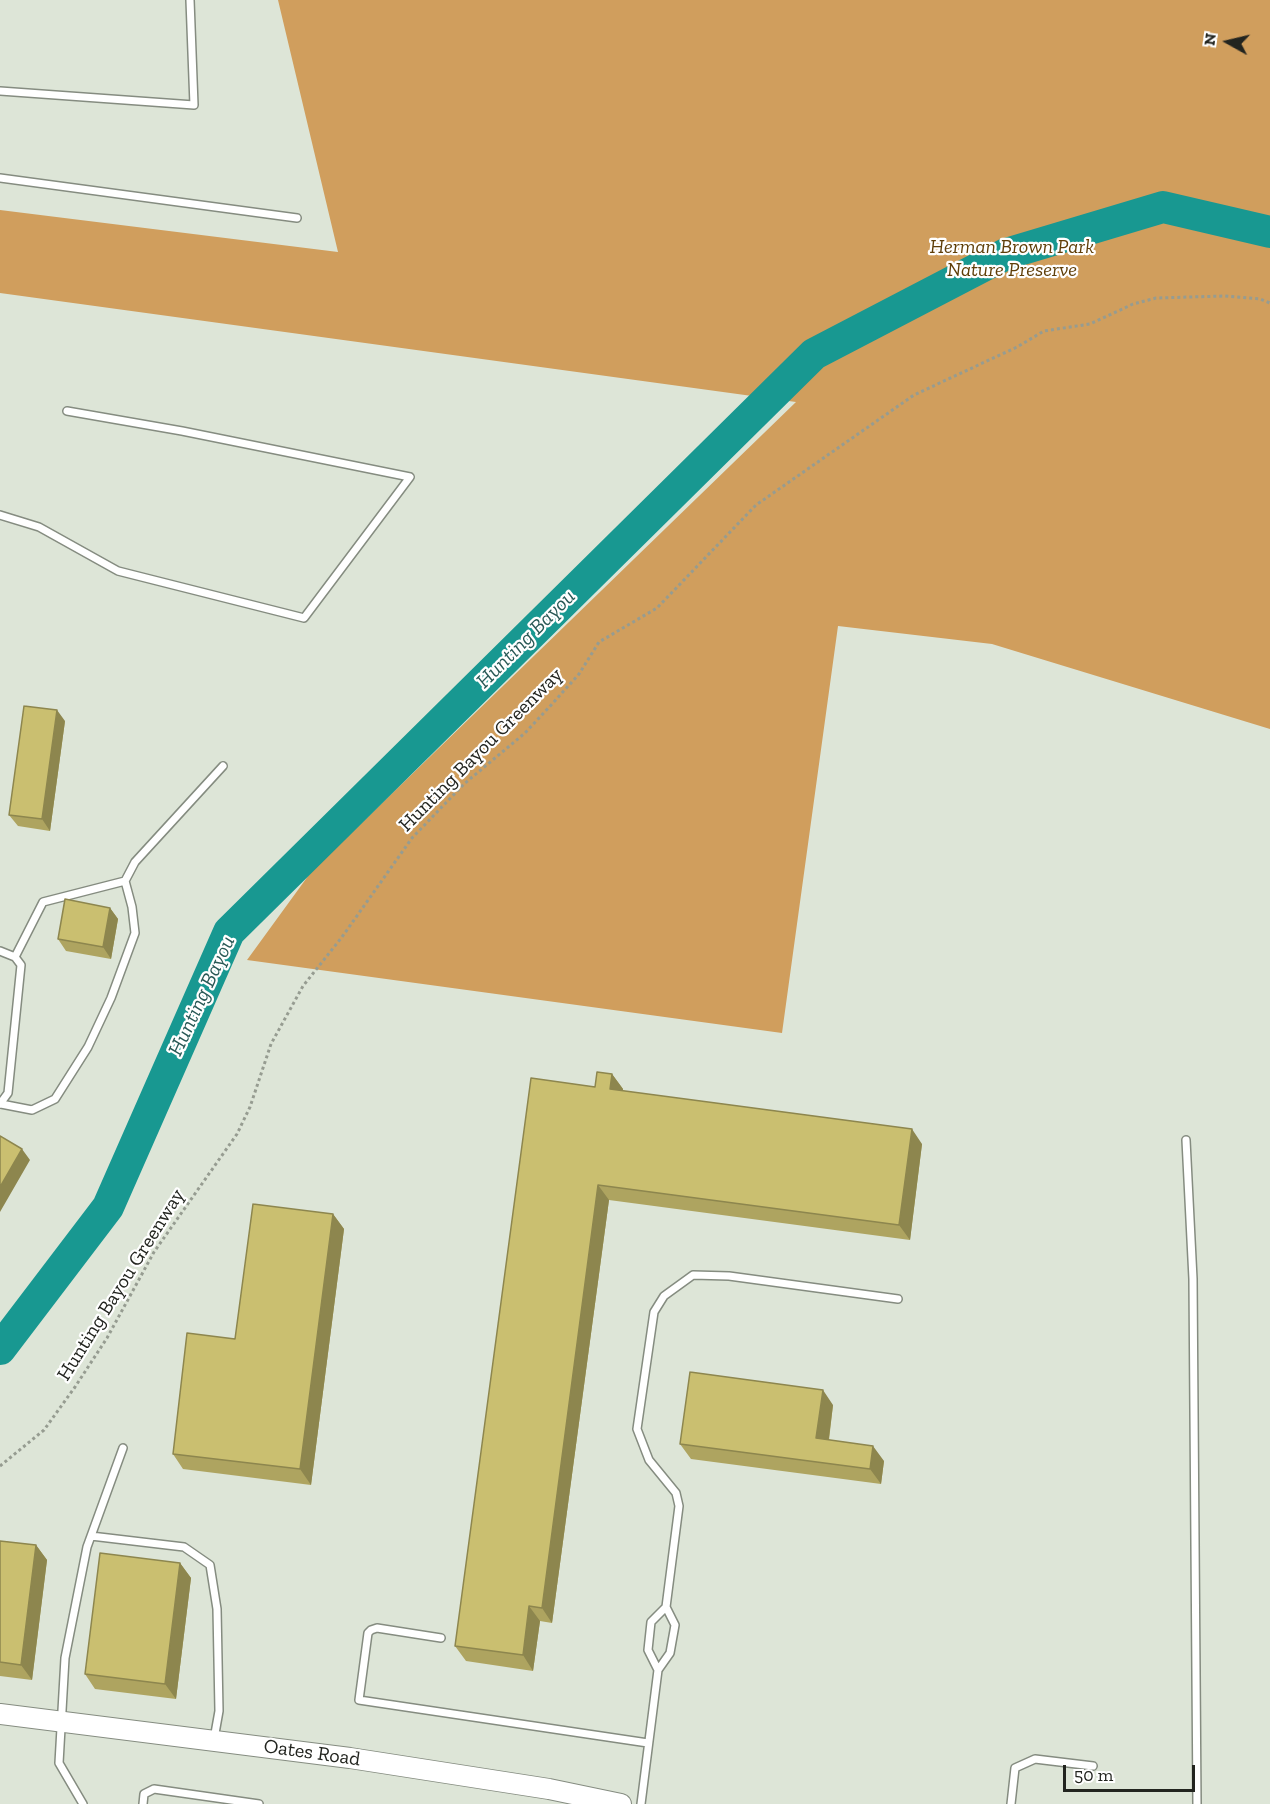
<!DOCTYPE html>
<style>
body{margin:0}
#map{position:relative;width:1270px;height:1804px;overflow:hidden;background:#dde5d7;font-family:"Zilla Slab",serif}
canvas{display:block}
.north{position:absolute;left:1198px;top:12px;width:60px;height:60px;-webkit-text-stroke:4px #fff;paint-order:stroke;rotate:278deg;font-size:16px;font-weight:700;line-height:24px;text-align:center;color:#22241f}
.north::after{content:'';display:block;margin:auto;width:21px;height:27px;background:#22241f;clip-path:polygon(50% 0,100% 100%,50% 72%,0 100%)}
.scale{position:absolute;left:1063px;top:1765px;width:132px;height:27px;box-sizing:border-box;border:3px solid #22241f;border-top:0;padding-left:8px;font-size:18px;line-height:21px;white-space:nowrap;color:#22241f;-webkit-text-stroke:4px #fff;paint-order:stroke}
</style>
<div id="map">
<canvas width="1270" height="1804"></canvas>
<div class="north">N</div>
<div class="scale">50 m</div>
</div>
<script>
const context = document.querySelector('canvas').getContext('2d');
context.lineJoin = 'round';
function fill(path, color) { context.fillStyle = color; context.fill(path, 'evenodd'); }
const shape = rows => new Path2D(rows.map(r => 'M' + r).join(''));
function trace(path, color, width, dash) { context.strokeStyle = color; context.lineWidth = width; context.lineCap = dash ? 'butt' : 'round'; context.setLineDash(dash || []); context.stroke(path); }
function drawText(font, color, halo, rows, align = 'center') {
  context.font = font + ' "Zilla Slab",serif'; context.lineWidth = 4.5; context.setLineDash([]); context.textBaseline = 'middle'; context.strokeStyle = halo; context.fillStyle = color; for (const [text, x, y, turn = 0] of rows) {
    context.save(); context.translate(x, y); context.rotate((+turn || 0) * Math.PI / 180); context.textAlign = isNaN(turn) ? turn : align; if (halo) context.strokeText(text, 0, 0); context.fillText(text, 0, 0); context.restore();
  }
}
fill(shape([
 [278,0,1270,0,1270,729,992,644,838,626,782,1033,247,960,311,872,796,402,0,293,0,210,338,252]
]), '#d09e5d');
trace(shape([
 [0,1349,108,1207,229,932,814,354,1006,254,1163,207,1270,232]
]), '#189891', 32);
const lane = shape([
 [0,91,194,105,190,0],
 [0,178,297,218],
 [0,515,39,527,118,571,304,618,410,477,182,431,67,411],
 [0,951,15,957,21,965,8,1093,0,1104],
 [15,957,43,902,125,881],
 [1,1104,32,1110,55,1099,88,1047,111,998,135,933,132,907,125,881,135,862,223,766],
 [1186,1140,1193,1279,1197,1804],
 [91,1536,184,1547,210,1565,217,1609,219,1711,214,1739],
 [666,1607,679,1506,676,1493,649,1460,637,1429,654,1312,664,1296,693,1275,729,1276,898,1299],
 [441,1638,377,1628,371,1630,368,1633,359,1700,648,1743],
 [83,1804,59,1763,65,1658,87,1547,123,1448],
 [143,1804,144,1794,154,1789,259,1804],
 [641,1804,658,1670,670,1653,675,1625,666,1607,651,1622,648,1650,658,1670],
 [1011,1804,1015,1768,1035,1759,1093,1766]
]);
const secondary = shape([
 [0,1714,350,1758,549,1789,621,1804]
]);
trace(lane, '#858c80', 10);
trace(secondary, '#858c80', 22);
trace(shape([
 [0,1466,44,1430,75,1387,107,1338,154,1252,237,1134,250,1107,271,1044,303,986,342,937,412,838,464,784,525,733,553,703,579,674,599,642,657,608,756,505,914,395,1017,347,1044,331,1090,324,1133,304,1156,298,1225,296,1260,299,1270,303]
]), '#969c91', 3, [3, 3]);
trace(lane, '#fff', 7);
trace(secondary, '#fff', 20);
fill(shape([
 [65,721,50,831,18,826,9,815],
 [110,908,118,919,111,959,66,951,58,939],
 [612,1074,623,1089,623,1091,922,1144,910,1240,609,1200,552,1623,540,1621,533,1671,466,1661,455,1646,595,1087],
 [333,1214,344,1229,311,1485,183,1469,173,1454,235,1339],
 [833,1405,829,1440,884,1461,881,1484,691,1459,680,1444],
 [0,1541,36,1545,47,1560,32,1680,0,1676],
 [180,1563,191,1578,176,1699,95,1689,85,1674]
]), '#aea460');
fill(shape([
 [57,710,65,721,50,831,42,819],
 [110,908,118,919,111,959,103,947],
 [612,1074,623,1089,621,1104,610,1089],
 [912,1129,922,1144,910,1240,899,1225],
 [22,1149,30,1160,0,1212,0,1187],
 [598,1185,609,1200,552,1623,542,1608],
 [333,1214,344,1229,311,1485,300,1469],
 [823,1390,833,1405,827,1453,816,1438],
 [873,1446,884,1461,881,1484,870,1469],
 [36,1545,47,1560,32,1680,21,1665],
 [180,1563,191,1578,176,1699,165,1684],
 [529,1606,540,1621,533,1671,523,1655]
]), '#8d864e');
const building = shape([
 [24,706,57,710,42,819,9,815,24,706],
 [65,899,110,908,103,947,58,939,65,899],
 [597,1072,612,1074,610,1089,912,1129,899,1225,598,1185,542,1608,529,1606,523,1655,455,1646,531,1078,595,1087,597,1072],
 [0,1136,22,1149,0,1187,0,1136],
 [253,1204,333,1214,300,1469,173,1454,187,1333,235,1339,253,1204],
 [690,1372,823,1390,816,1438,873,1446,870,1469,680,1444,690,1372],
 [0,1541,36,1545,21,1665,0,1662,0,1541],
 [100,1553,180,1563,165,1684,85,1674,100,1553]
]);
fill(building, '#cabf70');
trace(building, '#8d864e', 1.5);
drawText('italic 20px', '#5f3e08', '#fff', [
 ["Herman Brown Park",1012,247],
 ["Nature Preserve",1012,270]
]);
drawText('20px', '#22241f', '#fff', [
 ["Hunting Bayou Greenway",481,750,-45],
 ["Hunting Bayou Greenway",121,1285,-58],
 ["Oates Road",312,1753,8]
]);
drawText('italic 21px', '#295956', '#fff', [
 ["Hunting Bayou",526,639,-45],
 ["Hunting Bayou",202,996,-65]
]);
</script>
